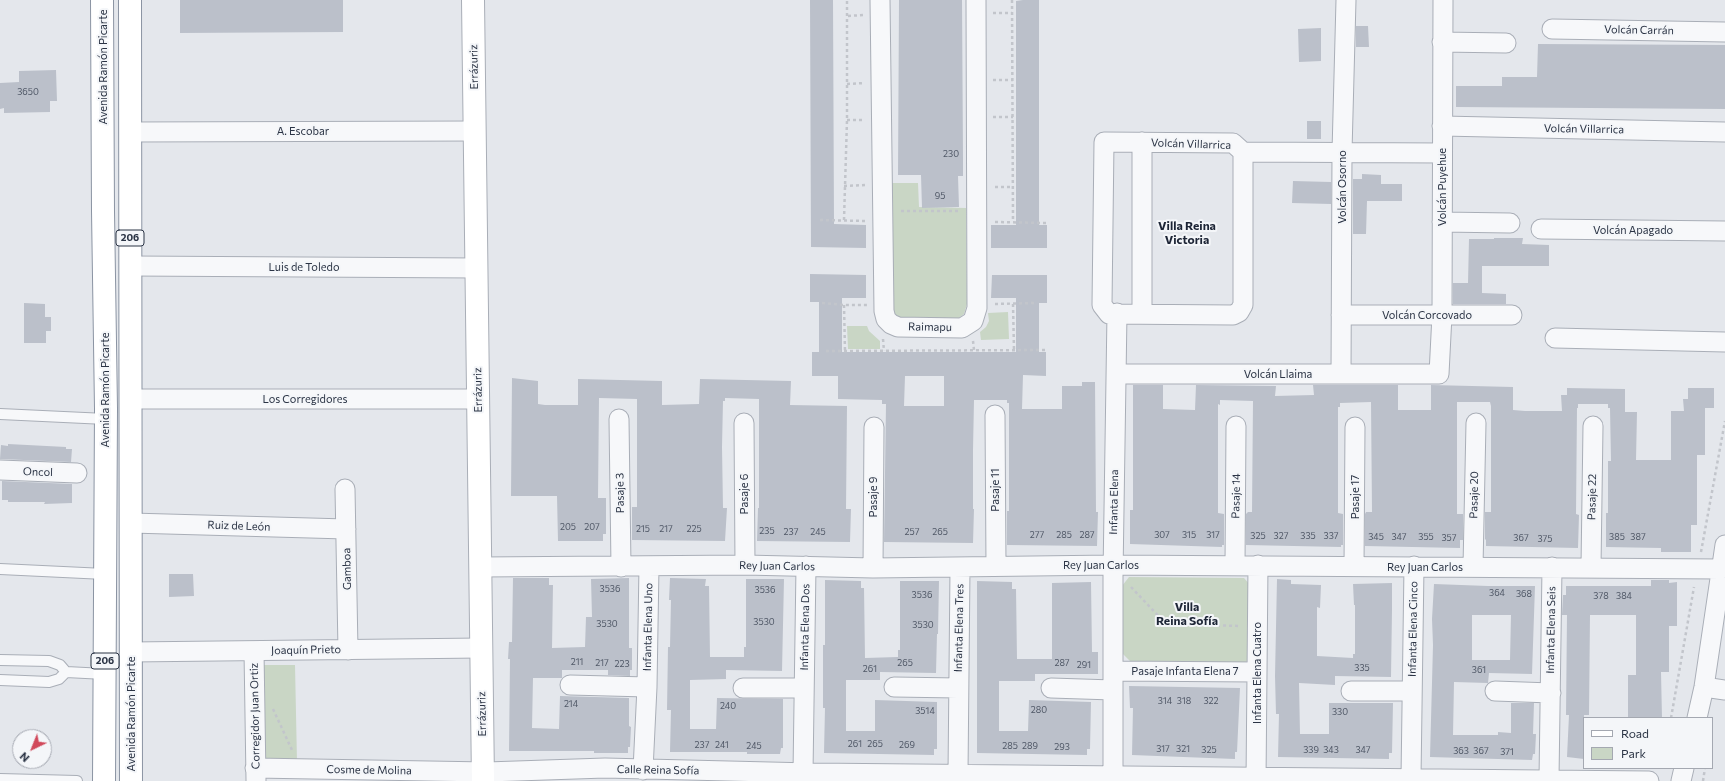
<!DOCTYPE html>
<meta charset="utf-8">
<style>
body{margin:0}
#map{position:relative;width:1725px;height:781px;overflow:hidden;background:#e4e7ec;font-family:Commissioner,sans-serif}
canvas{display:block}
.legend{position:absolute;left:1583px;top:717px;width:130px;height:52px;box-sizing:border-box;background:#f4f6f9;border:1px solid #a4a8b1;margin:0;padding:5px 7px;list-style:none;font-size:12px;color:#2b3445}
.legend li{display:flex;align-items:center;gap:8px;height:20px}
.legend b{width:20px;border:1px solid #a4a8b1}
.north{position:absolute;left:12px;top:729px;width:40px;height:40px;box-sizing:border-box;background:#f4f6f9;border:1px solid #a4a8b1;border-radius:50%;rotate:223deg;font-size:11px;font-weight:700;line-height:16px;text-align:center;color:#2b3445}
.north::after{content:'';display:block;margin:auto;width:14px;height:18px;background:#d1495b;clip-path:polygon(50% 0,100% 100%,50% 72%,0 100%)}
</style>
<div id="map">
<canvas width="1725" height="781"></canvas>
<ul class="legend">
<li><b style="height:5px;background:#fff"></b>Road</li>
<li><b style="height:11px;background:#c9d6c5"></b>Park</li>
</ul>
<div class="north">N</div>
</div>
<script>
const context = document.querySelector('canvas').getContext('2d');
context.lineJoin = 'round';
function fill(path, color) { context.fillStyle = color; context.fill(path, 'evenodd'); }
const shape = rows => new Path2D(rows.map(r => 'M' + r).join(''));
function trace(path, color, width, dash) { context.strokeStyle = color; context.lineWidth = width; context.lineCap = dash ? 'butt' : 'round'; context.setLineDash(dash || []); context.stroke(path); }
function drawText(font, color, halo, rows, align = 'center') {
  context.font = font + ' Commissioner,sans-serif'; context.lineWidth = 4; context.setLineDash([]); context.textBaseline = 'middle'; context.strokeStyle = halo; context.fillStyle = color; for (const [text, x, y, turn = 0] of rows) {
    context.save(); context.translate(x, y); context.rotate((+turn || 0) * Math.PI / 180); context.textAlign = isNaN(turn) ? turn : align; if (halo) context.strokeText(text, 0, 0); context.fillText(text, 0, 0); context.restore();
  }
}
fill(shape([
 [888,183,918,183,919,207,966,208,967,304,964,314,956,320,897,319,888,310],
 [1008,312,1009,339,981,340,980,332,986,327,989,321,988,313],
 [847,326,867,326,869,331,880,341,880,349,848,349],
 [1129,577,1244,578,1251,586,1251,655,1244,665,1132,663,1123,654,1122,586],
 [260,665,295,665,297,762,259,762]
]), '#c9d6c5');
fill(shape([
 [180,0,343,0,343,32,180,33],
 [810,0,833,0,834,224,866,225,866,248,811,247],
 [899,0,962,0,963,159,963,176,958,176,959,207,922,208,921,175,898,175],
 [1023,0,1039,0,1039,225,1047,225,1047,248,991,248,991,225,1016,225,1016,1],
 [1356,26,1368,26,1369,47,1356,47],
 [1321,28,1321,61,1299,62,1298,29],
 [1538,44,1725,45,1725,109,1456,107,1456,86,1502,86,1502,77,1537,77],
 [56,70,57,101,50,101,50,112,4,113,4,108,0,109,0,83,19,82,19,71],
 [1307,121,1321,121,1321,139,1307,139],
 [1362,174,1381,175,1381,184,1402,184,1402,201,1367,201,1366,234,1353,234,1353,179,1362,179],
 [1293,181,1331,182,1331,204,1292,203],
 [1494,238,1523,238,1522,244,1549,245,1549,266,1482,266,1482,293,1506,294,1506,304,1453,304,1453,283,1468,283,1469,239,1494,239],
 [810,274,866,275,866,298,842,298,842,352,1016,352,1016,298,991,298,992,275,1047,275,1047,303,1039,303,1039,352,1046,352,1046,376,1023,375,1022,409,1062,409,1062,386,1082,386,1082,382,1095,382,1096,512,1098,512,1097,546,1007,545,1007,511,1009,511,1009,403,1007,403,1007,400,974,400,973,450,973,509,974,509,973,543,884,542,886,404,882,404,882,400,838,399,838,376,812,376,812,352,819,352,819,302,810,302],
 [905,376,944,376,944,406,904,406],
 [24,303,45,304,45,317,51,317,51,331,46,331,46,343,24,343],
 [512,378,538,381,538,404,545,405,578,405,578,379,662,381,662,405,699,404,700,379,791,381,790,405,847,406,846,509,851,509,850,542,757,541,758,508,759,508,759,399,725,398,725,401,723,401,722,447,723,508,727,508,725,541,632,540,632,507,637,507,637,399,599,398,598,498,606,498,606,534,603,534,603,541,558,541,557,496,511,496],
 [1133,385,1163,385,1163,409,1195,410,1196,385,1276,386,1275,396,1314,395,1313,385,1398,385,1398,410,1431,410,1431,385,1513,387,1513,410,1525,411,1562,411,1561,395,1567,395,1567,388,1625,389,1625,412,1637,412,1636,460,1671,460,1671,411,1684,411,1683,399,1688,399,1688,388,1714,388,1714,408,1705,408,1705,455,1697,455,1697,525,1691,525,1691,552,1661,552,1661,548,1606,547,1606,513,1608,513,1608,461,1611,461,1610,408,1608,408,1608,404,1578,404,1578,408,1577,408,1576,514,1579,515,1578,548,1486,546,1486,539,1485,540,1485,512,1491,512,1491,406,1490,402,1457,402,1457,514,1463,514,1463,540,1460,540,1460,548,1365,546,1365,514,1366,512,1372,512,1371,402,1340,403,1340,407,1338,407,1338,513,1343,514,1343,545,1341,545,1341,547,1246,545,1246,514,1248,512,1252,512,1253,401,1220,400,1220,405,1218,404,1218,513,1224,514,1224,545,1222,545,1222,547,1130,544,1130,510,1133,510],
 [8,444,66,447,66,449,72,449,71,462,0,459,1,445,8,446],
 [2,481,72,484,72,503,44,504,45,502,8,502,8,500,2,500],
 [169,574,193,574,194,596,169,597],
 [513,578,549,578,549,585,553,585,552,648,585,647,586,617,592,617,591,579,629,578,629,648,632,648,632,670,630,670,630,676,608,675,608,670,562,670,562,678,533,678,532,728,559,729,560,696,629,698,629,726,631,727,630,747,628,747,628,753,594,753,594,751,509,751,510,659,508,659,509,642,512,642],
 [670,578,706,579,705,586,709,586,710,657,744,657,744,647,746,647,746,579,784,579,782,671,726,670,726,679,690,680,690,729,716,729,717,698,783,699,783,748,781,748,780,754,747,754,747,752,670,752,671,710,667,710,668,647,670,647,671,600,669,600],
 [1277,579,1291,580,1291,584,1321,585,1320,608,1317,607,1317,656,1353,658,1353,654,1355,654,1355,605,1354,605,1353,584,1392,583,1392,610,1391,677,1335,676,1335,685,1299,683,1300,734,1329,734,1329,703,1393,703,1392,753,1389,753,1389,759,1278,757,1279,714,1276,714,1275,676],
 [825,580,861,581,861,588,864,588,865,658,898,657,898,650,900,650,900,581,939,581,938,634,937,634,936,673,880,672,880,680,846,680,846,731,875,731,875,700,937,702,937,749,934,749,934,755,824,753,825,708,823,708,823,645,825,645],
 [1651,580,1669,580,1669,583,1677,582,1677,626,1669,626,1669,672,1661,672,1662,718,1628,718,1628,675,1636,675,1636,615,1590,615,1589,715,1584,715,1584,759,1567,757,1569,715,1566,715,1567,615,1562,615,1563,595,1566,595,1566,586,1651,586],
 [977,581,1012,582,1012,589,1016,589,1017,659,1052,659,1052,583,1091,582,1092,652,1098,652,1098,674,1035,674,1035,681,999,681,999,731,1028,731,1029,700,1091,702,1090,749,1087,749,1087,755,977,753],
 [1434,584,1488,586,1535,586,1532,674,1489,673,1488,683,1454,682,1453,735,1498,735,1498,732,1511,733,1511,703,1534,703,1533,734,1536,734,1535,754,1533,754,1532,760,1430,757,1433,645,1432,619],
 [1472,615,1511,615,1510,660,1472,660],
 [1129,686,1240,688,1237,752,1235,752,1235,759,1132,755,1133,708,1130,708]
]), '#bbc0ca');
const lane = shape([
 [0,414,106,419],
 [0,569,105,574],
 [0,660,49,661,60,665,66,672,105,674],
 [0,680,49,682,59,679,66,672],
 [0,779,77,781]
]);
const street = shape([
 [880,0,884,311,886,319,891,324,898,327,962,328,973,321,977,308,976,0],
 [1552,29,1725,32],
 [1442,42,1506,43],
 [1442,126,1725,132],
 [130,132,475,131],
 [1243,152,1243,305,1239,312,1233,315,1109,314,1102,305,1104,142,1233,143,1243,152,1442,153],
 [1442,222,1510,223],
 [1541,229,1725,231],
 [131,266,477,268],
 [1142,314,1142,142],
 [1341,315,1512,315],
 [1555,338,1725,342],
 [1117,374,1439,374,1442,315,1443,0],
 [1341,374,1342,152,1346,0],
 [131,399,478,399],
 [995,415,996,566],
 [619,419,621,567],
 [744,423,745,565],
 [0,470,77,473],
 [345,489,348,650],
 [131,523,346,529],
 [1235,565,1236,426],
 [1354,566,1355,427],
 [481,567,745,565,873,568,1113,565,1721,569],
 [1473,567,1476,423],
 [1591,567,1593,426],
 [873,568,874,427],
 [254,651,256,780],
 [131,652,481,648],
 [1113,671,1257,672],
 [570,685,647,687],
 [894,687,958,688],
 [1704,687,1725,690],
 [743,688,804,688],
 [1051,688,1113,690],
 [1351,691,1412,691],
 [1495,691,1551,693],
 [1697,718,1704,687,1725,545],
 [255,768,487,772,605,768,811,773,1649,781],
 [643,770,647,687,649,566],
 [803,773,806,566],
 [958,774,960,568],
 [1113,776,1113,575,1117,313],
 [1411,778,1414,566],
 [1549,779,1552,567],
 [1256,781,1258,565],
 [1681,781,1684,768]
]);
const secondary = shape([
 [473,0,483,781]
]);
const highway = shape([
 [102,0,103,211,106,409,104,781],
 [130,0,131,781]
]);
trace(lane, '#a9aeb7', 12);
trace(street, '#a9aeb7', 21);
trace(secondary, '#a9aeb7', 24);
trace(highway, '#8b94a3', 24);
trace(shape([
 [1012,0,1013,222],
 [993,13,1012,13],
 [848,16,863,15],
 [993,80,1013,80],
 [847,84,865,83],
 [993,117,1013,117],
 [847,120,865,120],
 [844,186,866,185],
 [995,187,1012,187],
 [901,211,960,211],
 [820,220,865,221],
 [844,220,847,120,847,0],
 [995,222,1046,223],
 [822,303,844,305,867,305],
 [995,304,1035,303],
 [1013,304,1014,350],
 [844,305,845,351],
 [883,339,884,351],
 [973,341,974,350],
 [826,351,1047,350],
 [1701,552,1725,421],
 [1131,587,1166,624,1240,626],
 [273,709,292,750],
 [1671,718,1694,587],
 [1703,781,1705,768]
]), '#c2c5cb', 2.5, [3, 3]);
trace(lane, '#f7f8fa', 10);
trace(street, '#f7f8fa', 19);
trace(secondary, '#fff', 22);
trace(highway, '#fff', 22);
drawText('9px', '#4f5766', null, [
 ["3650",28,92],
 ["230",951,154],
 ["95",940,196],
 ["205",568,527],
 ["207",592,527],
 ["215",643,529],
 ["217",666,529],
 ["225",694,529],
 ["235",767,531],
 ["237",791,532],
 ["245",818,532],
 ["257",912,532],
 ["265",940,532],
 ["277",1037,535],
 ["285",1064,535],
 ["287",1087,535],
 ["307",1162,535],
 ["315",1189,535],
 ["317",1213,535],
 ["325",1258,536],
 ["327",1281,536],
 ["335",1308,536],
 ["337",1331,536],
 ["345",1376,537],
 ["347",1399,537],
 ["355",1426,537],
 ["385",1617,537],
 ["387",1638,537],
 ["357",1449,538],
 ["367",1521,538],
 ["375",1545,539],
 ["3536",610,589],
 ["3536",765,590],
 ["364",1497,593],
 ["368",1524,594],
 ["3536",922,595],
 ["378",1601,596],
 ["384",1624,596],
 ["3530",764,622],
 ["3530",607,624],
 ["3530",923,625],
 ["211",577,662],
 ["217",602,663],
 ["265",905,663],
 ["287",1062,663],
 ["223",622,664],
 ["291",1084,665],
 ["335",1362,668],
 ["261",870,669],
 ["361",1479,670],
 ["314",1165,701],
 ["318",1184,701],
 ["322",1211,701],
 ["214",571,704],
 ["240",728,706],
 ["280",1039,710],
 ["3514",925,711],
 ["330",1340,712],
 ["261",855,744],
 ["265",875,744],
 ["237",702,745],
 ["241",722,745],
 ["269",907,745],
 ["245",754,746],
 ["285",1010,746],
 ["289",1030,746],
 ["293",1062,747],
 ["317",1163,749],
 ["321",1183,749],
 ["325",1209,750],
 ["339",1311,750],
 ["343",1331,750],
 ["347",1363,750],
 ["363",1461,751],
 ["367",1481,751],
 ["371",1507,752]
]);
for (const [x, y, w] of [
 [130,238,28],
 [105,661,28]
]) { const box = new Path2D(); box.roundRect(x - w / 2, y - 8, w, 16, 3); context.fillStyle = '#f4f6f9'; context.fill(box); trace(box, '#2b3445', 1); }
drawText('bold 10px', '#2b3445', null, [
 ["206",130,238],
 ["206",105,661]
]);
drawText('11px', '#2b3445', '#f4f6f9', [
 ["Volcán Carrán",1639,30,1],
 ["Avenida Ramón Picarte",103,67,-90],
 ["Errázuriz",474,67,-91],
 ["Volcán Villarrica",1584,129,1],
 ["A. Escobar",303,131],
 ["Volcán Villarrica",1191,144,2],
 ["Volcán Osorno",1342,187,-90],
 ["Volcán Puyehue",1442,187,-90],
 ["Volcán Apagado",1633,230],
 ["Luis de Toledo",304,267],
 ["Volcán Corcovado",1427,315],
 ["Raimapu",930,327,1],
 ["Volcán Llaima",1278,374],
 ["Avenida Ramón Picarte",105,390,-90],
 ["Errázuriz",478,390,-91],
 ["Los Corregidores",305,399],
 ["Oncol",38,472,2],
 ["Pasaje 11",995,490,-90],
 ["Pasaje 3",620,493,-91],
 ["Pasaje 6",744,494,-90],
 ["Pasaje 20",1474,495,-89],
 ["Pasaje 14",1236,496,-89],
 ["Pasaje 9",873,497,-90],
 ["Pasaje 17",1355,497,-90],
 ["Pasaje 22",1592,497,-89],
 ["Infanta Elena",1114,502,-89],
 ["Ruiz de León",239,526,2],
 ["Rey Juan Carlos",1101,565],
 ["Rey Juan Carlos",777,566,1],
 ["Rey Juan Carlos",1425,567],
 ["Gamboa",347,569,-91],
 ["Infanta Elena Uno",648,627,-89],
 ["Infanta Elena Dos",805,627,-89],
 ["Infanta Elena Tres",959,628,-89],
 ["Infanta Elena Cinco",1413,629,-89],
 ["Infanta Elena Seis",1551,630,-89],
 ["Joaquín Prieto",306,650,-1],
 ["Pasaje Infanta Elena 7",1185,671],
 ["Infanta Elena Cuatro",1257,673,-90],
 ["Avenida Ramón Picarte",131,714,-90],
 ["Errázuriz",482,714,-91],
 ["Corregidor Juan Ortiz",255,716,-91],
 ["Cosme de Molina",369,770,1],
 ["Calle Reina Sofía",658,770,1]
]);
drawText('bold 12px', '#1d2536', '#f4f6f9', [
 ["Villa Reina",1187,226],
 ["Victoria",1187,240],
 ["Villa",1187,607],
 ["Reina Sofía",1187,621]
]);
</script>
